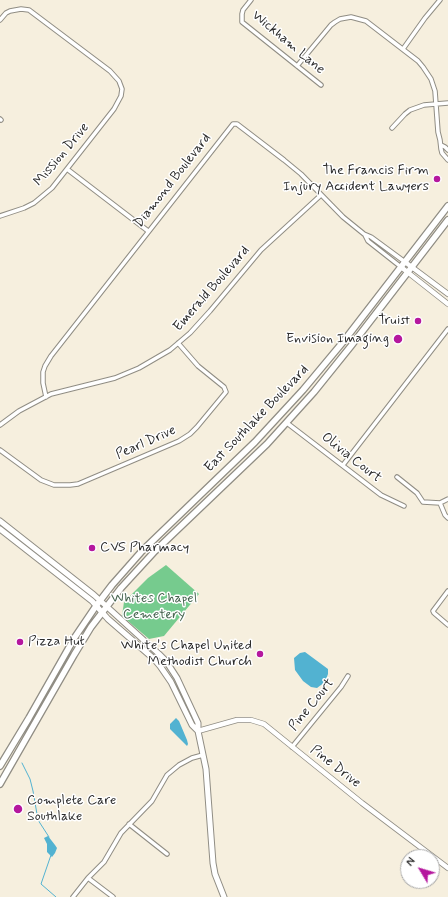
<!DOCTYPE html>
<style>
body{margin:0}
#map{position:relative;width:448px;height:897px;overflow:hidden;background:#f6efde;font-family:Mynerve,sans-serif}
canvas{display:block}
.north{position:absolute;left:400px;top:849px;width:40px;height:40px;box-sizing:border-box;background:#fff;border:1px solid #aaa;border-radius:50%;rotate:308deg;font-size:11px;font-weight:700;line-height:16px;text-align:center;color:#2b2b2b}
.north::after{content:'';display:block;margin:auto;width:14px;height:18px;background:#b5179e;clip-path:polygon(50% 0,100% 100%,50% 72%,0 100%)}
</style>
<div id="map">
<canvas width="448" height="897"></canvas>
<div class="north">N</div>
</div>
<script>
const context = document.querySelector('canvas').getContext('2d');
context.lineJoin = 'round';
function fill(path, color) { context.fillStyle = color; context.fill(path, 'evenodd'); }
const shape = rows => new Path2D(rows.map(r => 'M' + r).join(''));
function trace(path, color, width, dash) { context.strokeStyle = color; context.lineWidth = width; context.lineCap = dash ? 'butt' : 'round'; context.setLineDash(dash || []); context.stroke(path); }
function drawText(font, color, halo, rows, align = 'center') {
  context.font = font + ' Mynerve,sans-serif'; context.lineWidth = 3; context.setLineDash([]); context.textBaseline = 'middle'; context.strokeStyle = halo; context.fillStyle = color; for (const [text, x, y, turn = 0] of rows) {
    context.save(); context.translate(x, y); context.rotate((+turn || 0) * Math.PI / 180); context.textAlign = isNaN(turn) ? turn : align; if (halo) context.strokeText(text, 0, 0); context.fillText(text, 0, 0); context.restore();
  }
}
fill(shape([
 [166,565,199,594,164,636,149,639,122,616,124,602,148,578]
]), '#76cb8e');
fill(shape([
 [305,652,328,669,328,674,325,682,317,688,311,687,303,681,295,670,294,658,300,653],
 [176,718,179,721,187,740,188,744,187,746,170,729,170,724],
 [48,836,55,845,57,848,55,853,52,857,47,852,47,844,44,838]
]), '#52b2d1');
trace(shape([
 [22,763,30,779,33,791,38,820,49,837],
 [51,855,41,884,56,897]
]), '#52b2d1', 1);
const minor = shape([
 [251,0,243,10,242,14,242,22,321,85],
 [0,20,6,13,10,11,21,9,29,10,110,71,119,81,122,89,121,96,114,109,52,188,34,203,24,208,0,216],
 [403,49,425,18,440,0],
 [297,66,331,25,335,22,340,19,351,17,366,21,418,61,423,67,431,79,435,91,438,132,440,140,441,149,442,153,448,160],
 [0,119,1,120],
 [392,128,405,114,410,110,424,105,448,103],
 [441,145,445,147,448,150],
 [67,169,148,231],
 [365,235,368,241,401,267],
 [46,397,43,383,43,372,45,366,51,356,233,124,237,124,284,160,301,174,343,217,364,234,371,237,405,262],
 [287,423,381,495,404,506],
 [0,425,19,411,51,394,115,378,139,368,170,350,190,333,210,311,261,250,321,195],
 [0,450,41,480,54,485,70,485,78,484,179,441,190,434,197,427,226,392,224,387,198,366,178,343],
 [343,465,448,329],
 [397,477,417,493,423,502,440,503,448,499],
 [440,503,445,515,448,518],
 [448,591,433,611,434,613,448,625],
 [292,747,341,687,348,676],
 [129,824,167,854],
 [88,878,113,897],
 [73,897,88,878,104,862,121,833,152,801,167,775,179,765,192,758,203,755]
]);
const tertiary = shape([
 [405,262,448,294],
 [401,267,448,304],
 [198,731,237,720,251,720,264,724,362,803,448,868]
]);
const secondary = shape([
 [0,521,94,595,159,654,166,661,177,678,198,723,198,731,206,769,213,863,215,874,224,897],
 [0,529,92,601,108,619,154,659,160,666,171,682,192,725,198,731]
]);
const primary = shape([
 [0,766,29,718,75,637,96,606,112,585,142,551,255,442,303,390,343,342,448,206],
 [0,784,74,655,91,627,121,588,155,551,267,444,314,392,351,346,448,220]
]);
trace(minor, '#908d84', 5.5);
trace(tertiary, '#908d84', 6);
trace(secondary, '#908d84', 7);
trace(primary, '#908d84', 8);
trace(minor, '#fff', 3.5);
trace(tertiary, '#fff', 4.5);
trace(secondary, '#fff', 5);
trace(primary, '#fff', 5.5);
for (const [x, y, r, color] of [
 [437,179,4,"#b5179e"],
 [418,321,4,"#b5179e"],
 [398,339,5,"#b5179e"],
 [92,548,4,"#b5179e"],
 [20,642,4,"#b5179e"],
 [260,654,4,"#b5179e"],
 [18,809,5,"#b5179e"]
]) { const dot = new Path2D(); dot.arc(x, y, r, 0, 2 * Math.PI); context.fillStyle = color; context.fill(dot); trace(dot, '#fff', 1.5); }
drawText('14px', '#2b2b2b', '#fff', [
 ["Wickham Lane",288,43,40],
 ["Mission Drive",62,155,-50],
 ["Diamond Boulevard",173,181,-52],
 ["Emerald Boulevard",212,289,-49],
 ["East Southlake Boulevard",257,419,-46],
 ["Pearl Drive",146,443,-24],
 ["Olivia Court",351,458,38],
 ["Pine Court",312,705,-51],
 ["Pine Drive",335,767,38]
]);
drawText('14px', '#2b2b2b', '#fff', [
 ["The Francis Firm",429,171],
 ["Injury Accident Lawyers",429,187],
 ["Truist",410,321],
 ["Envision Imaging",389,339],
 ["CVS Pharmacy",100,548,"left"],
 ["Pizza Hut",28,642,"left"],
 ["White's Chapel United",252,646],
 ["Methodist Church",252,662],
 ["Complete Care",27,801,"left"],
 ["Southlake",27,817,"left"]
], 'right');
drawText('14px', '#45634e', '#fff', [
 ["Whites Chapel",154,599],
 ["Cemetery",154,615]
]);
</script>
